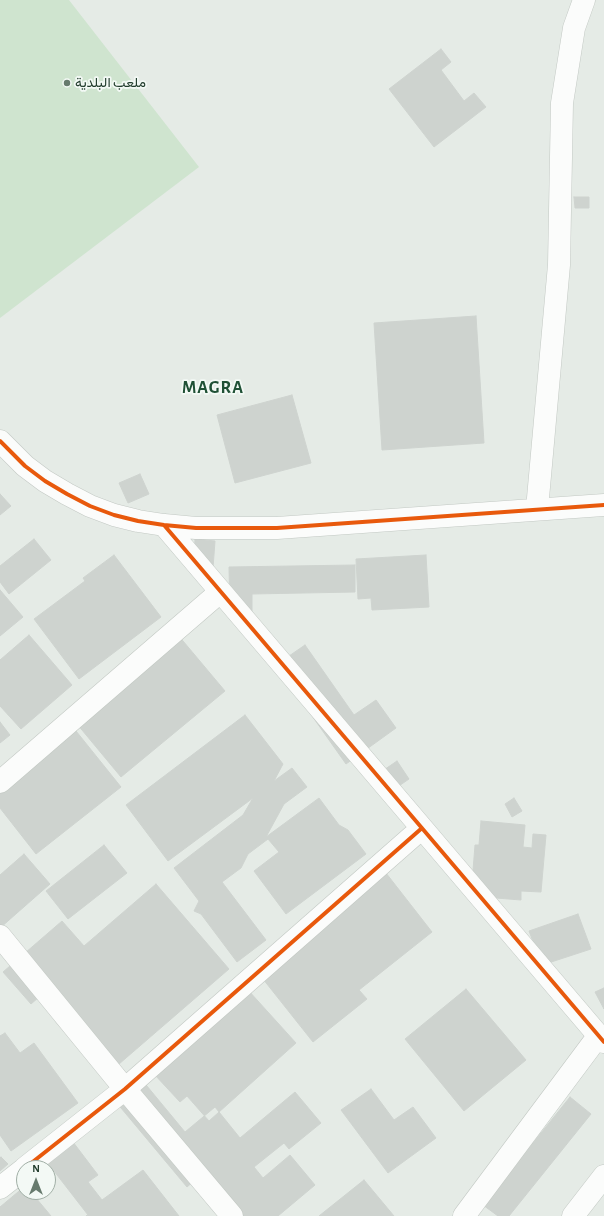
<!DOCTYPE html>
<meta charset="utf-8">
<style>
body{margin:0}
#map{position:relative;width:604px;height:1216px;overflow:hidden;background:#e5ebe6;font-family:"Alegreya Sans",sans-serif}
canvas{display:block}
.north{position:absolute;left:16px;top:1160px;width:40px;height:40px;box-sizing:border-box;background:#f3f9f5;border:1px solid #a0aea5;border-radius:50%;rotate:0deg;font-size:11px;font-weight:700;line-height:16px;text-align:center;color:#233e2e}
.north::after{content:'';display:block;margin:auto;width:14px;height:18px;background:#677b6e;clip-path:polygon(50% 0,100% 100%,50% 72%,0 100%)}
</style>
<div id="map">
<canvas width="604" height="1216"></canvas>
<div class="north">N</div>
</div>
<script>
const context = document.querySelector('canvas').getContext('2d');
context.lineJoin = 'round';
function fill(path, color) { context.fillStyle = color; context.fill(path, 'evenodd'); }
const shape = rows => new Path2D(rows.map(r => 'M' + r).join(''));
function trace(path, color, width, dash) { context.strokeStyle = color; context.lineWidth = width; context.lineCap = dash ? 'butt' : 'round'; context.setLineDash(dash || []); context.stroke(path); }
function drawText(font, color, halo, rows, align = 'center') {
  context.font = font + ' "Alegreya Sans",Vazirmatn,sans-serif'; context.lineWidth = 3.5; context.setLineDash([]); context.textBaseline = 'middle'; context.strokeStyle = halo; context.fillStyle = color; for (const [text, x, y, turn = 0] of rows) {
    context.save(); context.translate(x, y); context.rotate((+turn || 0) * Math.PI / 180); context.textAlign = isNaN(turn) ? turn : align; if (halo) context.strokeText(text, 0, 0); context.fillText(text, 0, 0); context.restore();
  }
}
fill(shape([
 [0,0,69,0,199,167,0,318]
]), '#cfe4cf');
const building = shape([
 [441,49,451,62,441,70,464,101,474,93,486,107,434,147,389,89,441,49],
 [574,197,589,197,589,208,575,208,574,197],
 [476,316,484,443,382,450,374,323,476,316],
 [292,395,311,463,235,483,217,415,292,395],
 [140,474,149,494,128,503,119,483,140,474],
 [0,494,11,506,0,515,0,494],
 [34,539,51,560,9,594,0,582,0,566,34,539],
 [195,539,215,541,213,568,194,567,195,539],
 [114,555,161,617,79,679,34,619,85,581,83,578,114,555],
 [426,555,429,607,372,610,371,598,358,599,356,559,426,555],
 [355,565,355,592,252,594,252,614,230,614,229,567,355,565],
 [0,590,23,617,0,636,0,590],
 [29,635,72,685,21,729,0,706,0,660,29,635],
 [178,635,225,691,121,777,77,724,178,635],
 [305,645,354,715,376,700,396,728,346,764,276,665,305,645],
 [245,715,283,764,274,781,292,768,307,787,284,804,266,837,319,798,339,825,348,830,366,854,286,914,254,871,279,852,268,839,248,854,241,868,222,882,266,940,237,962,201,914,194,911,199,901,174,868,243,815,253,798,168,861,126,805,245,715],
 [0,722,10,735,0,743,0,722],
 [72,726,121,787,36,854,0,808,0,786,72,726],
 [397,761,409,779,390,792,378,774,397,761],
 [514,798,522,811,512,817,505,804,514,798],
 [481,821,525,825,523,847,532,848,533,834,546,835,541,892,521,891,521,900,471,896,475,845,479,845,481,821],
 [104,845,127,873,68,919,46,891,104,845],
 [24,854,50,884,0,928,0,875,24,854],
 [386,873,432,932,359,990,367,999,313,1042,263,979,386,873],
 [156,884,229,969,104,1077,55,1021,66,1012,47,990,31,1004,3,972,62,921,84,946,156,884],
 [578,914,591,949,542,965,529,931,578,914],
 [604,988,604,1009,595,992,604,988],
 [466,989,526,1060,464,1111,405,1039,466,989],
 [248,990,296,1043,209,1121,187,1096,180,1102,154,1074,248,990],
 [5,1033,20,1053,34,1043,78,1103,11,1151,0,1135,0,1036,5,1033],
 [142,1080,185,1132,215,1107,240,1138,295,1092,321,1123,289,1149,284,1143,254,1167,263,1178,290,1155,315,1185,278,1216,225,1216,195,1180,187,1187,116,1102,142,1080],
 [371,1089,394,1120,413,1107,436,1138,388,1173,341,1110,371,1089],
 [570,1097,591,1114,509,1216,498,1216,483,1205,570,1097],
 [73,1142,98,1175,88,1182,102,1200,143,1170,179,1216,86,1216,88,1215,47,1162,73,1142],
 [1,1157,8,1164,0,1171,0,1158,1,1157],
 [364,1180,394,1216,319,1216,364,1180],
 [24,1187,24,1192,31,1192,51,1216,0,1216,0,1207,24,1187]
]);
fill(building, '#ced3cf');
trace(building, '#ced3cf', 1);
const minor = shape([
 [0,441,25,466,45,481,67,494,90,506,114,515,138,521,164,525,196,528,277,528,604,505],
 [537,509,559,265,562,103,574,28,584,0],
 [164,525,604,1042],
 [0,782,220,592],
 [0,936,125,1089,232,1216],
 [25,1168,125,1089,422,828],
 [0,1188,24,1169],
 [464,1216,599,1035],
 [573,1216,604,1176]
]);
trace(minor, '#c2c8c3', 23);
trace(minor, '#fbfcfb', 22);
trace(shape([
 [0,441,25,466,45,481,67,494,90,506,114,515,138,521,164,525,196,528,277,528,604,505],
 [164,525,604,1042],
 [25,1168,125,1089,422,828]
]), '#e8590c', 4);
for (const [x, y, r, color] of [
 [67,83,4,"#677b6e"]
]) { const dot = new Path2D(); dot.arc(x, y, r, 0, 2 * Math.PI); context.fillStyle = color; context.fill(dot); trace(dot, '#f3f9f5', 1.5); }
drawText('14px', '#233e2e', '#f3f9f5', [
 ["ملعب البلدية",75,83]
], 'left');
context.letterSpacing = '1px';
drawText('bold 18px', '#1f5035', '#f3f9f5', [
 ["MAGRA",213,388]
]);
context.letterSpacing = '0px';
</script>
